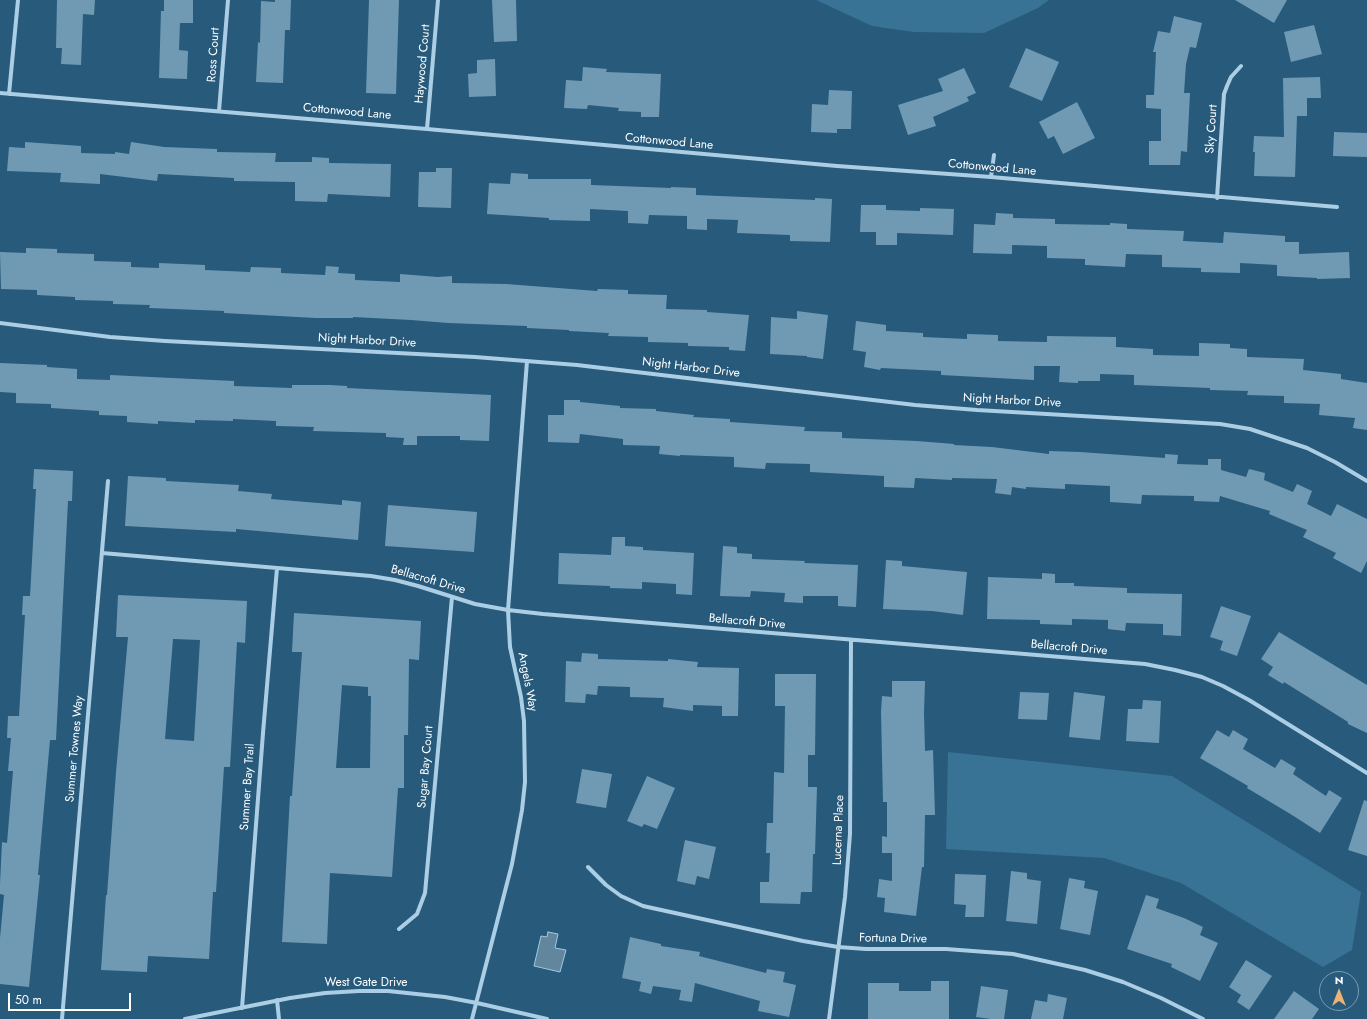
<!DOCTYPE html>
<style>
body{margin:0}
#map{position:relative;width:1367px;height:1019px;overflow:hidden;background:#275a7b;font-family:Jost,sans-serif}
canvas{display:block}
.north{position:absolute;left:1319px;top:971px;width:40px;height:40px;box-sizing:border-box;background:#275a7b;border:1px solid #7d9cb0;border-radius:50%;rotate:0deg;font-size:11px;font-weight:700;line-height:16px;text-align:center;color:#fff}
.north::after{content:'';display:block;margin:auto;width:14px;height:18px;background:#ebb371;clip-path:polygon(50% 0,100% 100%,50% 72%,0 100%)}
.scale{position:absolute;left:8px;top:993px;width:123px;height:18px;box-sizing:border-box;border:2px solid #fff;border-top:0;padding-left:5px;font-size:12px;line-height:14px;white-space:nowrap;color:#fff;-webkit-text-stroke:3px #275a7b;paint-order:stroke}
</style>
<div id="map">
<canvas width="1367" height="1019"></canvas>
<div class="north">N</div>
<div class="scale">50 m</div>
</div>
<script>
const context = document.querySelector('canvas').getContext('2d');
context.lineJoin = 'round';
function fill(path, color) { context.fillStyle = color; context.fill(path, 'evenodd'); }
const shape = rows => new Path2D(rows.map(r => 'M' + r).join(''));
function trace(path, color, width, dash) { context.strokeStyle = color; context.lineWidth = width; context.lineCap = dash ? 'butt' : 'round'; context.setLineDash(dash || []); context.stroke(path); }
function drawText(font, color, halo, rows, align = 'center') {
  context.font = font + ' Jost,sans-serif'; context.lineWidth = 3.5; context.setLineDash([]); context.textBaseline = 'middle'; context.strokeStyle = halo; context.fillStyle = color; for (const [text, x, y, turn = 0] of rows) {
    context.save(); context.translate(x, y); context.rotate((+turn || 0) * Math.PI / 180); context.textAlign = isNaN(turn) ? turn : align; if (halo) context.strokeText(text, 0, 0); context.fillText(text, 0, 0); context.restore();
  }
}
fill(shape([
 [816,0,1049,0,1038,8,984,33,914,32,872,26],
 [948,752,1172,776,1361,892,1352,950,1323,967,1181,883,1104,858,946,849]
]), '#387396');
const water = shape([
 [548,932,558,934,555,948,566,950,560,972,534,966,541,936,547,937,548,932]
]);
fill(water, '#62869e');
trace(water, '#a0cbe4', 1);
fill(shape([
 [57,0,95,0,94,15,83,14,81,65,61,64,62,48,56,48],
 [164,0,193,0,193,23,180,23,179,50,188,51,187,79,159,78,161,11,164,11],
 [275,0,291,0,290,30,285,30,283,83,256,82,258,42,260,43,261,1,275,2],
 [369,0,399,0,396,94,366,93],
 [492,0,516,0,517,41,494,42],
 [1235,0,1287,0,1274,23],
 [1174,16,1202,23,1196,48,1190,47,1186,64,1184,93,1190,93,1187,152,1181,151,1180,165,1149,165,1149,141,1161,141,1161,109,1146,108,1146,95,1154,95,1156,52,1153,52,1158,31,1170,33],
 [1314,25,1322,54,1291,62,1284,32],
 [1026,48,1059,62,1042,101,1009,87],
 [495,59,496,96,469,97,468,74,477,73,477,60],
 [583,67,607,69,606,72,661,74,659,117,641,117,641,112,618,111,619,108,588,105,587,109,564,108,566,80,582,81],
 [964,68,976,93,967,97,969,101,933,117,936,126,908,135,898,105,943,91,938,79],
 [1320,77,1321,98,1307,98,1307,116,1297,116,1295,177,1254,176,1255,152,1253,152,1254,136,1284,137,1283,78],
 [829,90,852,91,851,129,837,129,837,133,811,132,812,104,828,105],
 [1077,102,1095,138,1063,154,1054,136,1048,139,1039,122],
 [1334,132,1367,133,1367,157,1333,156],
 [25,142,81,146,81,153,115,154,115,152,129,154,131,142,164,147,217,149,217,152,276,153,275,162,312,162,312,157,329,158,329,163,391,164,390,197,328,194,327,202,295,201,295,182,234,181,234,178,158,174,157,181,100,174,100,184,60,182,61,173,7,171,9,147,25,148],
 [436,168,452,168,451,208,418,207,419,172,436,172],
 [511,173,528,174,528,179,591,179,591,185,671,188,671,187,696,188,696,195,815,200,815,198,832,199,830,242,790,241,790,235,737,233,738,220,707,219,707,230,687,229,687,216,649,215,648,224,628,223,628,211,590,209,590,221,549,220,549,218,487,214,489,183,510,184],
 [861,205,886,205,886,210,920,211,920,208,954,209,953,235,897,233,897,245,876,245,876,232,860,232],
 [996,213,1013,214,1013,218,1055,219,1055,224,1110,225,1110,223,1127,224,1127,229,1184,231,1183,241,1223,243,1224,232,1285,236,1285,242,1299,242,1299,254,1349,252,1350,278,1317,279,1317,278,1277,276,1277,265,1240,263,1240,273,1201,272,1201,268,1162,267,1162,255,1126,254,1125,267,1085,265,1085,259,1047,258,1047,246,1012,245,1012,254,973,253,974,224,995,225],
 [26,248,57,249,57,253,94,254,94,261,131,262,131,267,159,268,159,263,205,265,205,270,250,272,251,267,281,268,281,273,325,275,326,266,339,267,338,273,355,274,355,280,400,282,400,274,438,277,452,276,452,283,506,284,597,291,598,289,628,290,628,294,667,295,666,309,707,310,707,312,749,315,745,351,729,350,729,347,688,346,688,343,648,342,648,337,608,336,609,333,569,331,569,330,527,328,527,326,448,323,411,320,353,317,353,318,316,318,224,313,224,311,149,308,150,305,113,304,113,301,75,300,75,297,37,295,37,290,1,289,0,252,26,253],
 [797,311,828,315,823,359,807,357,807,356,770,354,771,317,797,319],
 [856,321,886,325,886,331,923,333,923,337,967,339,967,334,998,335,998,341,1047,342,1047,336,1116,337,1116,347,1153,349,1153,355,1199,356,1199,343,1230,344,1230,348,1247,349,1247,357,1304,359,1303,370,1341,374,1341,379,1367,383,1367,430,1353,428,1355,418,1319,415,1320,404,1284,403,1284,396,1247,395,1248,391,1210,390,1210,388,1134,385,1134,375,1100,374,1100,381,1078,381,1078,383,1059,382,1060,366,1034,366,1034,380,941,375,941,371,881,368,880,370,864,367,866,352,853,350],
 [0,363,47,365,47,367,77,369,77,379,110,380,110,375,234,381,234,386,292,388,292,385,330,385,347,386,347,388,491,395,489,441,460,440,460,436,417,436,417,445,403,445,404,438,386,437,386,433,313,431,314,427,276,426,276,421,233,419,233,421,195,420,195,423,158,421,158,424,127,422,127,416,99,415,99,411,51,408,51,404,16,403,16,393,0,392],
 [564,400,580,400,580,402,620,406,620,408,656,409,656,411,694,415,693,417,730,419,730,422,805,427,804,431,842,432,842,438,917,441,954,444,954,445,992,447,1049,454,1049,451,1080,452,1165,458,1165,454,1178,455,1177,464,1208,465,1208,459,1221,459,1221,470,1246,477,1249,469,1265,473,1264,480,1293,492,1297,484,1312,491,1307,504,1331,516,1337,504,1367,519,1367,561,1361,573,1333,558,1336,553,1303,537,1307,530,1269,514,1270,511,1220,496,1219,502,1194,501,1194,496,1142,495,1141,504,1110,502,1110,486,1065,484,1065,489,1026,487,1026,489,1012,487,1011,495,995,493,997,479,952,478,952,480,915,478,914,488,884,487,884,476,810,472,810,464,766,463,765,469,734,467,734,457,680,455,680,456,659,454,660,446,623,445,623,439,580,434,579,443,548,442,548,415,564,415],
 [34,469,73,471,72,501,68,501,56,740,50,740,38,875,40,875,29,987,0,984,0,938,4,895,0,894,0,884,2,842,7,843,13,771,8,771,11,738,7,738,8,716,19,716,25,615,22,615,23,596,30,596,36,489,33,489],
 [128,476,166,478,166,481,239,485,238,491,272,494,271,499,342,505,342,500,361,502,358,540,236,529,236,532,125,526],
 [388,505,477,512,474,552,385,546],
 [612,537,625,537,625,546,643,547,643,550,694,553,692,595,676,594,676,584,642,582,642,589,610,588,610,586,558,584,559,553,611,555],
 [723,546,737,547,737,553,752,554,752,559,805,561,804,563,858,565,856,607,838,606,838,596,803,596,803,603,784,602,785,593,751,591,750,597,720,596],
 [886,560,902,561,902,566,967,572,963,615,932,611,883,609],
 [1042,573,1055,574,1055,583,1074,583,1074,586,1127,588,1127,593,1182,594,1181,636,1163,635,1163,624,1126,623,1125,631,1108,629,1108,620,1072,619,1072,625,1040,624,1040,620,987,619,988,577,1042,579],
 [118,595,247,601,245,643,237,642,230,767,224,767,216,892,213,892,209,959,148,956,147,972,101,970,106,895,107,895,116,772,128,637,116,637],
 [173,639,200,640,194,741,165,739],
 [1221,606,1251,616,1237,656,1220,650,1223,641,1210,637],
 [294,613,421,621,419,660,409,659,408,735,404,735,404,788,398,788,392,877,330,873,327,944,282,942,290,796,292,796,302,652,292,652],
 [342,685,368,687,368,696,371,696,370,768,336,768],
 [1279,632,1367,685,1367,733,1348,724,1348,722,1284,682,1283,684,1268,675,1273,667,1261,659],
 [582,653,598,654,598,659,668,661,668,659,698,662,697,667,739,668,738,716,722,716,722,706,693,705,693,711,663,707,664,698,630,697,630,687,598,686,597,695,586,694,585,703,565,702,566,661,581,662],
 [775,674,816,674,815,755,808,755,808,787,817,787,815,854,813,854,812,892,801,892,800,904,760,903,760,882,769,882,770,853,766,853,767,823,773,823,774,772,784,773,785,706,775,706],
 [892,681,925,681,924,713,925,751,933,750,935,815,925,815,924,867,922,867,916,916,884,912,885,898,877,897,879,879,892,881,892,853,882,853,882,836,887,837,887,802,883,802,881,712,882,696,892,697],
 [1020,692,1049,693,1047,720,1018,719],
 [1074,692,1105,696,1100,740,1069,737],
 [1143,700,1161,701,1159,743,1126,741,1128,709,1142,709],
 [1217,730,1229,737,1233,730,1248,739,1243,749,1275,768,1281,759,1296,768,1293,774,1326,796,1329,790,1342,798,1320,833,1292,815,1247,788,1248,786,1200,758],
 [582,769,612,774,606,808,576,803],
 [647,776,675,788,657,829,644,824,642,827,627,821],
 [1364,800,1367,801,1367,856,1348,850],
 [685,840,716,847,709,879,697,876,695,885,677,881],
 [1011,871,1027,873,1027,879,1041,881,1037,924,1006,921],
 [955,874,986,875,984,917,965,917,966,905,954,904],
 [1069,878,1085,881,1084,888,1098,891,1090,935,1060,929],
 [1146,895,1159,899,1156,908,1184,918,1203,927,1200,935,1218,943,1200,981,1171,967,1172,964,1127,949],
 [630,937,661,944,661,946,700,952,699,956,766,973,767,969,785,972,783,982,796,985,789,1017,758,1011,760,1001,695,983,692,1002,679,1000,681,990,653,986,651,994,639,991,641,982,622,978],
 [1246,960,1272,976,1249,1010,1237,1002,1241,995,1229,987],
 [931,981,949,981,949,1019,868,1019,868,983,899,983,899,991,931,991],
 [981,986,1008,990,1004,1019,991,1019,976,1017],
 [1294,991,1319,1009,1312,1019,1274,1019],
 [1048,994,1067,998,1063,1019,1031,1019,1035,1000,1047,1002]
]), '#709ab4');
trace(shape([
 [0,93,427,129,837,166,991,177,1337,207],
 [9,94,18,0],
 [219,111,228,0],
 [427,129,438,0],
 [991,177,994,155],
 [1217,198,1224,94,1227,86,1231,77,1241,66],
 [0,323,110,337,165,341,475,357,577,365,915,405,977,410,1220,424,1250,429,1307,448,1335,462,1367,481],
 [102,553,371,576,395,580,418,586,475,604,508,610,543,614,1145,664,1175,670,1202,677,1223,686,1249,700,1367,773],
 [588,867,606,885,621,896,643,906,803,941,838,947,866,949,946,949,1013,954,1085,970,1123,982,1161,998,1203,1019],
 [399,929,417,914,425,893,452,597],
 [277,1000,279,1019],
 [242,1008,263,733,277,568],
 [62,1019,108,481],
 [185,1019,290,998,325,993,359,991,388,991,445,997,477,1003,547,1019],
 [472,1019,512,864,522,810,525,782,524,721,521,697,510,647,508,610,527,361],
 [829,1019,845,897,850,834,851,641]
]), '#abcee4', 4);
drawText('12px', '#fff', '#275a7b', [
 ["Ross Court",214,55,-86],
 ["Haywood Court",423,64,-85],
 ["Cottonwood Lane",347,112,5],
 ["Sky Court",1212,129,-86],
 ["Cottonwood Lane",669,142,5],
 ["Cottonwood Lane",992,168,5],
 ["Night Harbor Drive",367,341,3],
 ["Night Harbor Drive",691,368,7],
 ["Night Harbor Drive",1012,401,3],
 ["Bellacroft Drive",428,580,16],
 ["Bellacroft Drive",747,622,5],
 ["Bellacroft Drive",1069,648,5],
 ["Angels Way",527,682,79],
 ["Summer Townes Way",75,749,-85],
 ["Sugar Bay Court",426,767,-85],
 ["Summer Bay Trail",248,787,-86],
 ["Lucerna Place",839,830,-88],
 ["Fortuna Drive",893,939,1],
 ["West Gate Drive",366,983]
]);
</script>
